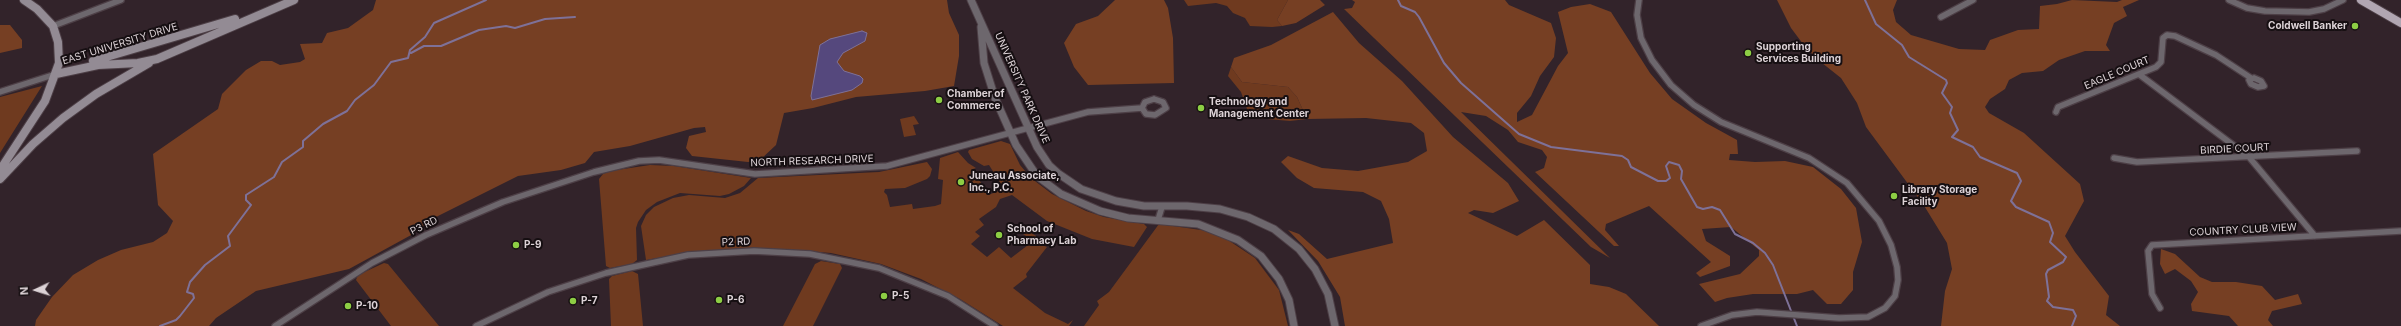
<!DOCTYPE html>
<style>
body{margin:0}
#map{position:relative;width:2401px;height:326px;overflow:hidden;background:#32232a;font-family:Inter,sans-serif}
canvas{display:block}
.north{position:absolute;left:16px;top:270px;width:40px;height:40px;-webkit-text-stroke:3px #160f12;paint-order:stroke;rotate:266deg;font-size:11px;font-weight:700;line-height:16px;text-align:center;color:#dcd2d6}
.north::after{content:'';display:block;margin:auto;width:14px;height:18px;background:#dcd2d6;clip-path:polygon(50% 0,100% 100%,50% 72%,0 100%)}
</style>
<div id="map">
<canvas width="2401" height="326"></canvas>
<div class="north">N</div>
</div>
<script>
const context = document.querySelector('canvas').getContext('2d');
context.lineJoin = 'round';
function fill(path, color) { context.fillStyle = color; context.fill(path, 'evenodd'); }
const shape = rows => new Path2D(rows.map(r => 'M' + r).join(''));
function trace(path, color, width, dash) { context.strokeStyle = color; context.lineWidth = width; context.lineCap = dash ? 'butt' : 'round'; context.setLineDash(dash || []); context.stroke(path); }
function drawText(font, color, halo, rows, align = 'center') {
  context.font = font + ' Inter,sans-serif'; context.lineWidth = 4; context.setLineDash([]); context.textBaseline = 'middle'; context.strokeStyle = halo; context.fillStyle = color; for (const [text, x, y, turn = 0] of rows) {
    context.save(); context.translate(x, y); context.rotate((+turn || 0) * Math.PI / 180); context.textAlign = isNaN(turn) ? turn : align; if (halo) context.strokeText(text, 0, 0); context.fillText(text, 0, 0); context.restore();
  }
}
fill(shape([
 [1184,0,1288,0,1277,20,1282,26,1272,27,1250,26,1245,18,1233,13,1227,6,1216,3,1188,6],
 [1231,67,1242,82,1288,87,1297,97,1307,119,1290,121,1255,118,1247,109,1241,92,1228,76],
 [42,86,0,153,0,97],
 [914,116,919,124,913,125,916,135,904,137,900,119],
 [1001,141,1010,144,1020,165,1031,178,1052,194,1086,211,1104,217,1144,224,1147,227,1134,247,1092,239,1047,221,1012,195,1000,199,996,207,979,219,984,225,975,232,980,236,971,244,987,257,999,247,1011,258,1028,245,1019,238,1021,237,1027,240,1029,238,1023,234,1028,231,1041,239,1039,244,1047,247,1026,274,1027,277,1013,288,1045,313,1068,324,1073,320,1069,326,1003,326,960,299,921,279,881,264,831,253,783,249,734,249,681,254,646,260,641,226,646,215,654,207,673,198,689,195,725,198,740,193,758,178,879,172,927,162,932,169,930,176,927,179,905,188,885,189,884,192,887,195,890,207,912,204,913,209,935,206,941,204,943,180,938,179,940,158,958,152,968,163,976,168,973,169,988,195,1004,189,989,165,984,166,972,159,968,152,969,150],
 [650,165,674,166,751,178,744,186,729,194,720,196,680,193,657,202,646,210,638,222,636,228,637,260,632,264,610,268,606,266,599,179,603,174,610,171],
 [1159,224,1208,231,1225,238,1255,258,1279,290,1288,326,1084,326,1099,305,1097,301,1109,292],
 [821,261,840,264,842,268,813,326,783,326,815,264],
 [384,263,388,264,439,326,391,326,356,280,358,275],
 [632,271,638,274,643,326,611,326,609,279,612,276]
]), '#6f3a1f');
fill(shape([
 [376,0,947,0,949,13,959,35,959,56,954,86,925,91,856,97,813,108,784,113,776,145,760,160,748,162,692,156,686,148,689,136,706,132,705,127,694,128,630,146,594,152,585,163,561,170,518,176,434,218,413,234,349,269,256,291,216,318,209,326,35,326,36,320,52,297,73,275,98,260,121,250,153,242,167,233,173,221,158,205,153,154,218,109,222,94,246,70,261,61,272,61,280,65,300,62,305,59,300,44,322,43,327,33,348,28,373,10],
 [1115,0,1164,0,1168,8,1173,38,1174,83,1088,85,1074,67,1064,43,1076,24,1098,16],
 [1288,0,1320,0,1325,5,1296,23,1282,26,1277,20],
 [1352,0,1505,0,1509,5,1551,23,1556,38,1554,57,1540,76,1531,96,1517,113,1517,122,1532,115,1558,66,1568,53,1558,12,1571,7,1590,4,1611,12,1650,73,1672,99,1706,123,1737,140,1738,154,1730,154,1729,160,1755,162,1785,161,1813,167,1841,189,1856,208,1862,242,1853,272,1853,290,1841,304,1827,304,1813,290,1797,294,1753,294,1727,298,1715,302,1699,284,1740,274,1759,256,1759,250,1731,227,1702,229,1706,241,1730,256,1730,266,1700,277,1696,273,1711,262,1649,206,1606,224,1605,230,1619,246,1614,246,1535,172,1544,168,1547,157,1542,150,1518,142,1508,130,1486,116,1461,112,1610,258,1591,247,1374,38,1344,9,1352,8,1355,2],
 [1777,0,1897,0,1893,10,1896,22,1911,35,1959,49,1985,50,1990,40,2018,30,2039,29,2040,6,2057,4,2072,0,2117,2,2122,0,2139,0,2123,7,2127,16,2114,23,2106,45,2110,51,2085,51,2059,60,2043,71,2022,73,2009,80,2005,89,1990,99,1985,107,1989,113,2024,133,2080,184,2084,201,2065,236,2075,252,2109,296,2106,315,2120,326,1941,326,1945,291,1952,269,1947,243,1923,204,1866,127,1857,103,1841,78,1817,59,1803,44,1791,28],
 [1333,12,1359,43,1402,81,1453,137,1508,183,1519,201,1493,213,1474,210,1468,213,1517,236,1544,220,1590,265,1590,284,1609,287,1626,294,1659,326,1345,326,1340,297,1318,261,1288,230,1299,234,1327,259,1393,243,1389,219,1381,201,1363,192,1314,188,1297,178,1281,162,1288,156,1322,168,1358,171,1408,162,1427,151,1424,133,1411,123,1366,118,1307,119,1297,97,1288,87,1242,82,1231,67,1234,58,1271,45],
 [0,25,10,25,22,40,22,48,0,53],
 [2161,249,2175,254,2200,277,2212,282,2236,282,2262,286,2275,300,2298,294,2302,304,2272,311,2268,320,2273,326,2238,326,2229,316,2192,311,2191,304,2198,292,2191,281,2175,269,2165,274,2160,264]
]), '#763f23');
const water = shape([
 [862,31,867,33,865,41,843,53,837,62,844,71,860,76,863,79,862,83,852,90,812,100,811,96,820,45,830,39,862,31]
]);
fill(water, '#55487d');
trace(water, '#7e7198', 1);
trace(shape([
 [1398,0,1401,6,1415,12,1419,17,1444,63,1461,83,1519,134,1551,147,1622,156,1628,160,1631,167,1658,181,1666,181,1670,178,1666,166,1669,162,1679,165,1682,171,1681,179,1697,207,1703,209,1712,207,1720,210,1735,234,1753,243,1765,253,1773,265,1797,326],
 [1865,0,1876,24,1902,45,1909,57,1946,80,1947,83,1942,93,1952,107,1950,113,1958,130,1952,137,1973,147,1980,157,2017,173,2021,181,2011,201,2016,207,2049,222,2053,233,2050,242,2066,257,2063,262,2048,270,2046,274,2049,297,2047,301,2053,307,2073,310,2076,316,2072,326],
 [411,53,424,46,441,46,479,30,506,26,515,28,545,19,575,17],
 [160,326,176,320,180,316,194,298,193,294,187,292,190,282,205,265,230,246,228,236,251,205,246,200,246,195,274,177,282,162,303,147,303,141,323,124,347,111,355,100,374,85,391,62,408,58,410,50,425,37,434,23,486,0]
]), '#7e7198', 2);
const minor = shape([
 [1639,0,1637,15,1641,38,1652,60,1671,85,1694,105,1721,122,1809,158,1847,183,1879,221,1891,245,1897,267,1898,280,1895,296,1885,308,1868,317,1839,318,1757,312,1732,315,1701,326],
 [2229,0,2247,8,2265,11,2309,12,2324,9,2343,0],
 [1941,17,1973,0],
 [53,26,121,0],
 [2140,75,2249,157,2315,236],
 [2254,78,2261,81,2264,86,2258,87,2251,84,2249,80,2254,78],
 [0,92,56,74],
 [1154,99,1163,102,1166,108,1155,115,1146,114,1142,108,1145,102,1154,99],
 [2056,112,2058,107,2156,67,2161,62,2163,38,2167,35,2175,36,2216,55,2251,78],
 [2114,158,2137,162,2357,151],
 [1158,220,1162,207],
 [2160,308,2152,294,2148,251,2152,245,2401,231],
 [275,326,372,263,426,235,503,202,594,172,639,161,659,160,755,174,887,166,1088,112,1142,108],
 [476,326,548,292,606,273,688,255,754,251,810,254,879,268,948,296,995,326]
]);
const tertiary = shape([
 [971,0,1037,147,1049,165,1059,174,1081,189,1116,201,1144,206,1187,206,1220,209,1248,217,1274,229,1299,249,1315,269,1328,294,1335,326],
 [981,27,984,63,995,98,1016,145,1037,176,1061,194,1100,211,1128,218,1198,224,1238,240,1261,256,1279,279,1289,300,1294,326]
]);
const secondary = shape([
 [93,61,235,19],
 [56,74,98,65,138,63,157,59,294,0],
 [0,170,45,101,59,63,58,42,53,26,37,9,24,0],
 [0,179,33,144,63,118,96,94,149,63]
]);
const primary = shape([
 [2361,0,2401,23]
]);
trace(minor, '#4d3f46', 8);
trace(tertiary, '#4d3f46', 9);
trace(secondary, '#4d3f46', 10);
trace(primary, '#4d3f46', 10);
trace(minor, '#6d676d', 5.5);
trace(tertiary, '#6d676d', 7);
trace(secondary, '#938b94', 8);
trace(primary, '#b1a6b2', 8);
for (const [x, y, r, color] of [
 [2355,26,4,"#8dce44"],
 [1748,53,4,"#8dce44"],
 [939,100,4,"#8dce44"],
 [1201,108,4,"#8dce44"],
 [961,182,4,"#8dce44"],
 [1894,196,4,"#8dce44"],
 [999,235,4,"#8dce44"],
 [516,245,4,"#8dce44"],
 [884,296,4,"#8dce44"],
 [719,300,4,"#8dce44"],
 [573,301,4,"#8dce44"],
 [348,306,4,"#8dce44"]
]) { const dot = new Path2D(); dot.arc(x, y, r, 0, 2 * Math.PI); context.fillStyle = color; context.fill(dot); trace(dot, '#160f12', 1.5); }
drawText('bold 10px', '#dcd2d6', '#160f12', [
 ["Coldwell Banker",2347,26,"right"],
 ["Supporting",1756,47],
 ["Services Building",1756,59],
 ["Chamber of",947,94],
 ["Commerce",947,106],
 ["Technology and",1209,102],
 ["Management Center",1209,114],
 ["Juneau Associate,",969,176],
 ["Inc., P.C.",969,188],
 ["Library Storage",1902,190],
 ["Facility",1902,202],
 ["School of",1007,229],
 ["Pharmacy Lab",1007,241],
 ["P-9",524,245],
 ["P-5",892,296],
 ["P-6",727,300],
 ["P-7",581,301],
 ["P-10",356,306]
], 'left');
drawText('10px', '#dcd2d6', '#160f12', [
 ["EAST UNIVERSITY DRIVE",120,44,-17],
 ["EAGLE COURT",2117,73,-23],
 ["UNIVERSITY PARK DRIVE",1022,88,66],
 ["BIRDIE COURT",2235,149,-3],
 ["NORTH RESEARCH DRIVE",812,161,-2],
 ["P3 RD",424,226,-26],
 ["COUNTRY CLUB VIEW",2243,230,-3],
 ["P2 RD",736,242,-2]
]);
</script>
